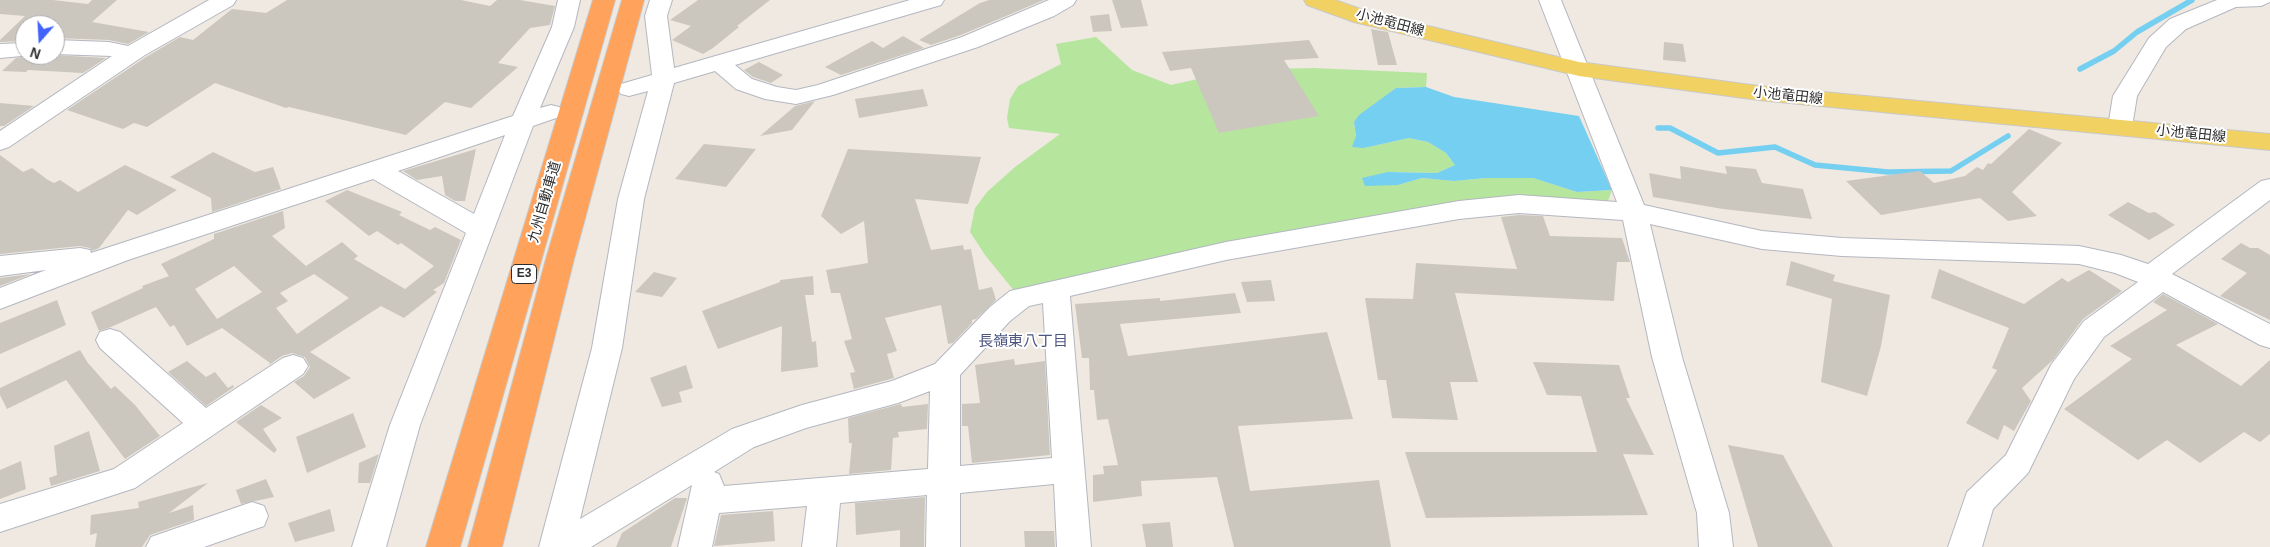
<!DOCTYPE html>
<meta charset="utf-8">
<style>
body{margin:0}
#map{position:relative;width:2270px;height:547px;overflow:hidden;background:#efe9e1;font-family:Helvetica,sans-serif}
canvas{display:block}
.north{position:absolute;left:15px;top:15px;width:50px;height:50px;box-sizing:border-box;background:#fff;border:1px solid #ababab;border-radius:50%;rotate:199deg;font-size:14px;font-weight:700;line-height:20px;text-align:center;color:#2e2e2e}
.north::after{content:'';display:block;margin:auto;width:18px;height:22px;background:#4264fb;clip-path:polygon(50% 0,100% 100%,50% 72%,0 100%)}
</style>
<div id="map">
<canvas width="2270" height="547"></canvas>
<div class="north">N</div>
</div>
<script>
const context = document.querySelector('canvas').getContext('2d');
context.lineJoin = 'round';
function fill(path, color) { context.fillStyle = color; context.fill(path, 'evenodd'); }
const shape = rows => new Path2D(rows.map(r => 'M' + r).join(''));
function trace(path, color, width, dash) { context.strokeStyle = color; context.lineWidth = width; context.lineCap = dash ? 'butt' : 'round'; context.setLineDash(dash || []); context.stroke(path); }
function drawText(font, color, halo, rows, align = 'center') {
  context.font = font + ' Helvetica,"Noto Sans JP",sans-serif'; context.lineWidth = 4; context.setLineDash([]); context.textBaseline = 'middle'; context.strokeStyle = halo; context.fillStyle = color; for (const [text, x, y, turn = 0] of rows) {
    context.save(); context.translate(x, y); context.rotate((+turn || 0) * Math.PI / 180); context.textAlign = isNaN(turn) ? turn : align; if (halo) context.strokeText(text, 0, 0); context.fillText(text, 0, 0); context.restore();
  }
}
fill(shape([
 [1096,37,1132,70,1171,85,1220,74,1274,69,1314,68,1427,73,1426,87,1396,88,1354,122,1356,136,1364,148,1409,138,1428,142,1446,153,1455,165,1437,173,1388,172,1398,185,1422,178,1454,181,1486,178,1533,178,1577,192,1612,190,1608,201,1519,204,1020,298,985,255,970,232,975,208,987,192,1015,167,1060,134,1009,128,1007,118,1010,99,1018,86,1061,64,1056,44]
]), '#b6e59e');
fill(shape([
 [1426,87,1454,97,1579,116,1612,190,1577,192,1533,178,1486,178,1454,181,1422,178,1398,185,1365,186,1362,178,1388,172,1437,173,1455,165,1446,153,1428,142,1409,138,1364,148,1352,147,1356,136,1354,122,1359,115,1396,88]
]), '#75cff0');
trace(shape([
 [2080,69,2114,51,2137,32,2192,0],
 [1658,128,1670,128,1718,153,1775,147,1815,165,1888,172,1951,171,2008,136]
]), '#75cff0', 5.5);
fill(shape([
 [0,0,53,0,88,4,92,0,117,0,92,22,149,32,128,44,109,40,55,38,55,25,25,25,25,41,0,42,0,40,25,16,0,14],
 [287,0,461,0,490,6,497,0,520,0,555,6,550,25,530,28,498,63,518,67,471,108,445,102,406,135,289,107,286,108,215,83,147,127,134,123,123,129,67,110,146,57,180,37,193,40,232,9,266,13],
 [698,0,770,0,737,26,739,27,713,48,703,54,672,40,691,26,670,20],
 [989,0,1044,0,961,35,931,45,919,40,980,3],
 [1112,0,1141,0,1148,26,1121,28],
 [1109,14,1112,31,1093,32,1090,16],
 [1371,29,1388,32,1397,65,1378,65],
 [903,36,924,48,841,75,825,67,872,41,883,48],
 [1309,40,1319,58,1284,60,1319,116,1219,133,1191,68,1170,71,1162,52],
 [1664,42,1683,44,1686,62,1663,60],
 [34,55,54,55,106,58,83,73,28,70,26,72,2,71,16,58],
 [759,62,783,75,771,83,753,77,744,70],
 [923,89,928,106,859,118,855,99],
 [815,101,792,130,760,136,795,106],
 [0,103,34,106,4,126,0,126],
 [2029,129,2062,143,2012,192,2037,216,2008,221,1980,198,1881,215,1846,181,1920,171,1934,183,1965,176,1977,167,1983,170,1988,163,1991,164],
 [704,144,756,149,726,187,675,179],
 [476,149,465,201,455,201,445,195,442,176,417,180,403,171],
 [848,149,981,157,968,204,915,199,931,250,963,245,964,250,971,249,979,290,992,287,996,300,976,319,972,320,972,323,953,343,948,344,941,305,885,318,897,351,887,354,894,378,854,389,850,373,855,372,844,341,852,339,840,293,831,293,826,270,868,263,864,221,841,234,821,216],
 [213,152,255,172,273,167,281,189,212,212,211,198,170,177],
 [0,155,23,172,32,168,48,180,54,183,60,180,78,192,125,165,177,190,137,215,128,210,99,248,92,251,90,248,80,246,0,254],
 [1680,166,1727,174,1725,166,1756,169,1762,183,1803,189,1812,219,1723,209,1653,197,1649,173,1681,179],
 [347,190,402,212,399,215,430,230,435,227,461,240,444,283,433,290,437,292,404,318,381,306,310,352,351,378,314,399,294,382,304,376,310,367,305,357,292,353,282,356,269,365,270,363,222,328,187,346,174,325,170,327,156,307,111,327,99,331,91,312,143,288,142,286,169,276,161,264,214,239,214,234,283,211,285,228,272,236,306,266,342,242,358,256,354,259,405,289,434,266,401,243,398,245,377,231,369,236,325,201],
 [234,266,262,292,217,319,195,289],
 [314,274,349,298,297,334,276,308,288,301,280,293],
 [2128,202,2149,213,2155,212,2175,225,2149,240,2108,215],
 [1519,215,1543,216,1550,236,1622,238,1630,262,1617,262,1614,301,1455,293,1478,382,1450,382,1458,420,1392,418,1386,380,1378,380,1365,298,1413,299,1416,263,1517,269,1501,217],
 [2241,243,2250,248,2258,248,2270,255,2270,320,2220,296,2247,273,2221,259],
 [1791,261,1835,275,1833,281,1890,295,1881,346,1867,396,1821,382,1832,299,1786,285],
 [1939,269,2024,304,2062,278,2068,282,2089,270,2122,291,2083,319,2053,360,2022,388,2031,401,2014,431,2004,425,1998,440,1966,423,1997,370,1992,368,2009,328,1931,298],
 [654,272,677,278,662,297,635,292],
 [31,274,0,286,0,278],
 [813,276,814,295,805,295,812,342,816,341,818,367,781,372,782,326,718,349,702,311,780,282,780,280],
 [1271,280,1275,301,1247,302,1241,282],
 [1235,293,1241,313,1120,324,1128,356,1327,332,1353,419,1238,426,1250,491,1379,480,1391,547,1234,547,1217,477,1141,481,1142,496,1093,502,1093,475,1104,474,1103,466,1118,465,1108,419,1097,420,1094,390,1090,390,1089,358,1082,358,1075,304,1160,298,1160,301],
 [2163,294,2218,324,2176,345,2241,386,2270,360,2270,434,2260,442,2244,432,2200,463,2167,440,2138,460,2064,409,2132,359,2110,346,2167,310,2153,302],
 [57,300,66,325,0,354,0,323],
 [80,350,88,363,111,389,115,386,135,405,160,436,125,459,66,380,7,409,0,395,0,388],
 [1014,359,1015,365,1045,361,1050,455,972,463,968,426,962,426,962,404,980,403,975,365],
 [187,361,206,377,215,372,228,388,233,385,234,387,206,406,168,372],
 [1533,362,1619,365,1630,398,1626,398,1654,455,1623,454,1648,515,1426,518,1405,452,1597,452,1581,396,1547,395],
 [686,365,693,388,679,392,682,402,662,407,650,378],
 [901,404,902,407,928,404,927,429,898,432,899,437,893,438,891,470,849,474,852,443,849,443,848,418],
 [261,405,282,418,263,429,277,450,274,453,236,422],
 [353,413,366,447,307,473,296,437],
 [89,431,100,471,51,486,49,478,57,475,54,446],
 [1728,445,1783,455,1833,547,1758,547],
 [379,454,370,483,358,483,359,463],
 [21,461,26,489,0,499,0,470],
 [266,479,274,497,241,504,236,490],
 [208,483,169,513,193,505,194,520,150,535,142,547,95,547,97,533,90,535,91,515,139,508,138,502],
 [925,497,924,547,900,547,900,530,856,535,855,503],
 [675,498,687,498,671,547,616,547,622,533],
 [330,509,335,531,295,542,288,523],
 [773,511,775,541,714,546,721,515],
 [1170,522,1173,547,1146,547,1142,524],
 [1024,531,1054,531,1055,547,1025,547]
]), '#cbc7bf');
const minor = shape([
 [209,0,236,0,233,5,145,55,9,147,0,150,0,131,112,56,55,54,55,40,109,42,128,46,209,0],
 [558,0,580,0,574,27,540,108,551,105,559,107,563,112,559,117,533,126,420,425,386,547,352,547,390,425,466,233,373,179,128,260,0,309,0,288,46,270,0,276,0,256,80,248,90,250,91,253,513,116,552,27,558,0],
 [505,135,474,214,398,171,505,135],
 [650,0,672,0,667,16,674,68,910,0,944,0,941,5,735,65,752,79,777,87,796,90,818,85,962,37,1049,0,1076,0,1073,5,1054,16,978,47,833,95,796,104,765,99,736,89,715,71,674,83,644,199,622,348,580,519,732,429,802,405,892,381,935,364,990,307,1010,291,1226,242,1459,201,1519,195,1617,202,1539,0,1561,0,1644,205,1762,231,1842,238,2079,246,2121,255,2148,264,2261,181,2270,179,2270,200,2172,274,2270,324,2270,348,2260,345,2163,292,2104,337,2074,379,2028,473,1993,509,1982,547,1948,547,1967,492,2006,455,2051,365,2084,321,2138,282,2115,273,2079,264,1842,256,1762,249,1650,224,1682,357,1729,513,1733,547,1699,547,1697,513,1652,357,1623,220,1519,213,1459,219,1226,260,1070,296,1091,547,1057,547,1054,484,960,493,960,547,926,547,927,495,840,503,836,547,802,547,807,506,719,513,712,547,678,547,692,485,591,547,539,547,592,348,618,199,648,91,629,96,621,94,617,89,621,84,652,75,645,16,650,0],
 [1043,303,1052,458,960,466,960,375,1010,321,1029,306,1043,303],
 [930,391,928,469,724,486,719,474,714,472,754,447,806,428,898,403,930,391],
 [2217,0,2270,0,2270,2,2261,6,2236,7,2186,29,2166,47,2137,96,2132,127,2129,132,2120,135,2111,132,2108,127,2113,96,2149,38,2170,19,2217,0],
 [25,43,25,55,32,55,0,58,0,44,25,43],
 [110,329,120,332,206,408,283,358,293,355,303,358,308,366,303,374,135,488,0,532,0,504,114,469,183,423,100,348,96,340,100,332,110,329],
 [252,502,264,506,268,516,264,526,204,547,146,547,151,537,252,502]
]);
const major = shape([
 [1304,0,1335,0,1369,12,1579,62,1759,86,2270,134,2270,150,1759,100,1579,76,1354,22,1307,5,1304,0]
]);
const highway = shape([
 [593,0,615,0,460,547,426,547,593,0],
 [622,0,644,0,574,259,502,547,468,547,546,259,622,0]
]);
trace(minor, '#b4b7c1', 2);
trace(major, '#c9c9c9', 2);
trace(highway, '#c9c9c9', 2);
fill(minor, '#fff');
fill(major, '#f2d163');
fill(highway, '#ffa35c');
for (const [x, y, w] of [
 [524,274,25]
]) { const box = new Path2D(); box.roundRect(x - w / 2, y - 9.5, w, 19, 4); context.fillStyle = '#fff'; context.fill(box); trace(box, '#2e2e2e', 1); }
drawText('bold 12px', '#2e2e2e', null, [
 ["E3",524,274]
]);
drawText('14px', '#2e2e2e', '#fff', [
 ["小池竜田線",1390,23,15],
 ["小池竜田線",1788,96,6],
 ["小池竜田線",2191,134,6],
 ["九州自動車道",545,202,-74]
]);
drawText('15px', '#4d5680', '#fff', [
 ["長嶺東八丁目",1023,342]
]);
</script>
